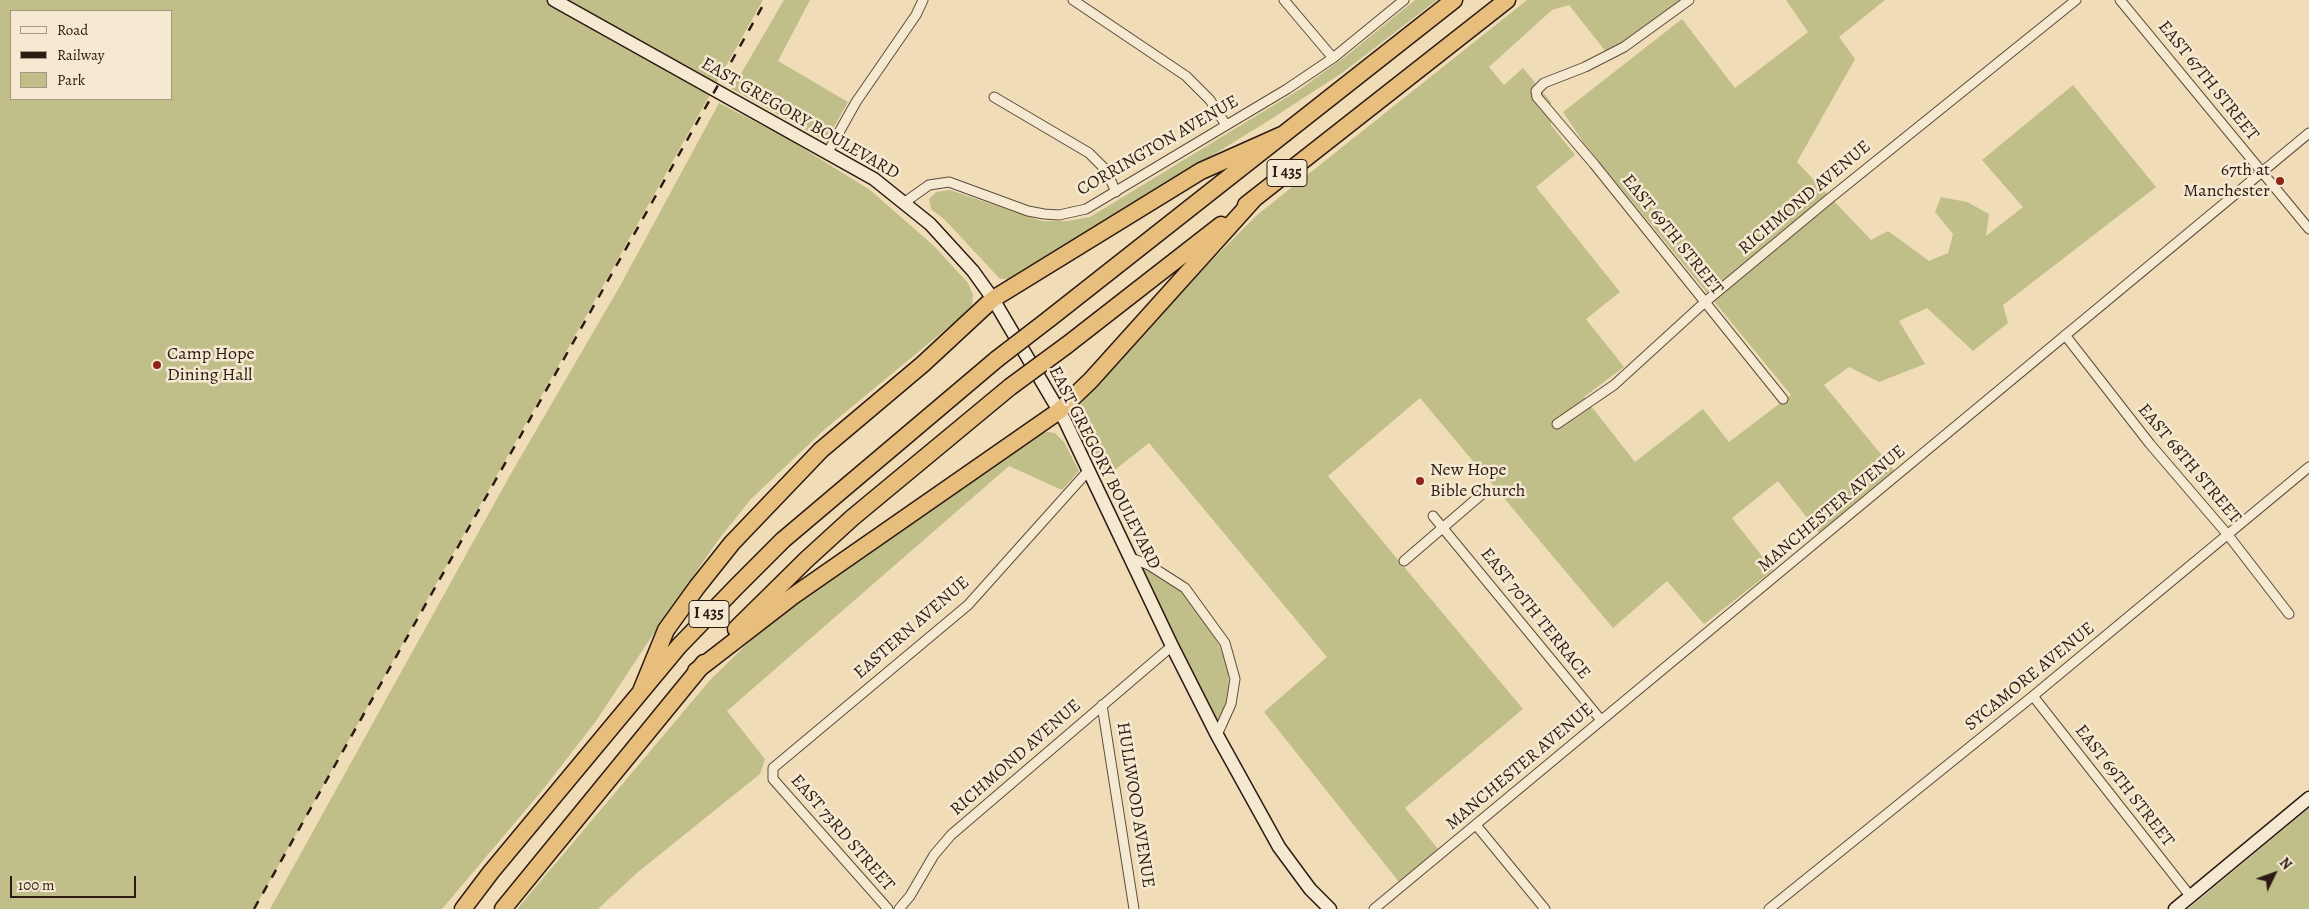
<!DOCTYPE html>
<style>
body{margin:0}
#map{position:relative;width:2309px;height:909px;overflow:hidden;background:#f0ddb8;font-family:Alegreya,serif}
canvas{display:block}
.legend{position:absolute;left:10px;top:10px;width:162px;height:90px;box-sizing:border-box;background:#f5e9d1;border:1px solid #a59685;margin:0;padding:6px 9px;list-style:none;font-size:15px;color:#2c1a13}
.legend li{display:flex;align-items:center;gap:10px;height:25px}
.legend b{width:25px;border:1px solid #a59685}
.north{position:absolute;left:2249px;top:849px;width:50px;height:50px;-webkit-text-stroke:4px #f5e9d1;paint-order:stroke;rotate:48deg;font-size:14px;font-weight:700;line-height:20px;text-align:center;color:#2c1a13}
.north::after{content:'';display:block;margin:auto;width:18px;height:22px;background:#2c1a13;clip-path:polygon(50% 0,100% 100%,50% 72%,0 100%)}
.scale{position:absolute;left:10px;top:876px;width:126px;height:22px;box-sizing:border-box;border:2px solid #2c1a13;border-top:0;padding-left:6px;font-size:15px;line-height:18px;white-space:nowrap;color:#2c1a13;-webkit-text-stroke:4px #f5e9d1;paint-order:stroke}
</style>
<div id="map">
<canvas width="2309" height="909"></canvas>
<ul class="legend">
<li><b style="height:6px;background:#f5e9d1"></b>Road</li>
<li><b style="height:6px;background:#2c1a13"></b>Railway</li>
<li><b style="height:14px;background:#c0bf8a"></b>Park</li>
</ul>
<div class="north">N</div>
<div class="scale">100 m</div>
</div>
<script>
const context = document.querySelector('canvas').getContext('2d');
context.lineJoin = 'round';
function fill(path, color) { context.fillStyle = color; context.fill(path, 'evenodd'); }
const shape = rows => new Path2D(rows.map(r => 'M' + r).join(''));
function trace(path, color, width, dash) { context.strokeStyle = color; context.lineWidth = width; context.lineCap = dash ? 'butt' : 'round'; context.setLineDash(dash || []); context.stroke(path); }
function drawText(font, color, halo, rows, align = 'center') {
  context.font = font + ' Alegreya,serif'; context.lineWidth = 5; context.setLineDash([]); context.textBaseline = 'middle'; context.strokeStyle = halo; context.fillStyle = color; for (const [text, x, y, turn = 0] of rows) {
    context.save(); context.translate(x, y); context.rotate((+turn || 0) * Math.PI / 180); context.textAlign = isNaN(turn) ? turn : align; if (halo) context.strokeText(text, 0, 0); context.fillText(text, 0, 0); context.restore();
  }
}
fill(shape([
 [0,0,763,0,254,909,0,909],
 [11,11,171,11,171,99,11,99],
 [784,0,810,0,778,61,848,102,826,141,732,89],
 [1415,0,1437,0,1342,73,1268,121,1025,271,1008,279,1000,279,945,220,931,209,929,199,936,192,950,190,1042,221,1067,221,1090,217,1302,88,1350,53],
 [1527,0,1680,0,1610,57,1569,5,1552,10,1489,67,1504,85,1523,68,1551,102,1551,125,1575,155,1536,187,1620,292,1586,319,1624,367,1584,397,1635,462,1703,409,1729,442,1791,395,1583,142,1563,112,1682,19,1735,88,1808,32,1786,0,1885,0,1839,37,1855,59,1797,162,1871,240,1888,231,1929,261,1948,253,1953,234,1935,212,1941,197,1967,202,1989,214,1986,236,2023,207,1982,160,2073,85,2156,187,2003,305,2008,323,1973,351,1927,308,1899,321,1925,364,1879,382,1849,367,1824,385,1894,470,1819,533,1778,481,1732,518,1773,570,1704,624,1667,581,1613,628,1420,398,1328,476,1523,709,1405,808,1438,849,1399,882,1264,712,1327,657,1149,443,1107,476,1079,418,1080,405,1090,392,1187,285,1257,215],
 [719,103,785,137,870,190,934,246,968,283,973,295,972,305,962,316,825,429,751,499,719,539,662,621,596,721,545,787,442,909,270,909,509,477,620,286],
 [1042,431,1055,433,1064,442,1079,471,1062,490,1009,466,727,711,765,759,760,774,638,872,598,909,517,909,711,679,748,643,811,590],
 [1143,568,1171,583,1186,596,1207,624,1220,647,1228,668,1229,690,1224,709,1219,719,1214,718,1142,573],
 [2309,808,2309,909,2188,909]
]), '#c0bf8a');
const street = shape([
 [1073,0,1186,76,1210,100,1226,125],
 [1284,0,1333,58],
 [1689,0,1624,47,1585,67,1544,83,1536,91,1537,97,1594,164,1783,399],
 [2120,0,2309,229],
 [994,97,1089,153,1106,170,1116,192],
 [828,152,856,102,916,15,923,0],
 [905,202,929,185,949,182,1028,211,1044,214,1059,215,1086,209,1287,89,1333,58,1404,0],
 [2065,335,2150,444,2228,535,2289,614],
 [1557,424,1614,385,1705,302,1829,199,2076,0],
 [1433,516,1601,720],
 [1131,558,1149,565,1185,588,1225,643,1235,679,1231,704,1217,735],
 [1404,561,1482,494],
 [2033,696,2191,897],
 [1102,705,1134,909],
 [1476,825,1545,909],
 [888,909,773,779,773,768,968,605,1088,471],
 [899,909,910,896,934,855,951,835,1172,646],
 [1374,909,2309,133],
 [1769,909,2033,696,2309,467]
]);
const secondary = shape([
 [554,0,874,179,930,224,973,271,993,299,1065,421,1172,646,1217,735,1279,847,1310,889,1330,909],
 [2175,909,2309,798]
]);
const highway = shape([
 [1246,205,1507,0],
 [1049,319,1454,0],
 [1067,345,1221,225],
 [736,629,806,560,852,518,1010,387],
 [696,671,793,596,1059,411,1091,380,1254,199],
 [641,691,666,630,697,587,732,543,821,450,923,364,993,299,1201,171,1284,134],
 [463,909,491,872,679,646,737,586,783,540,997,359],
 [503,909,704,663]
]);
trace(street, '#5d4b3c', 11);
trace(secondary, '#2c1a13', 15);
trace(highway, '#2c1a13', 19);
trace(street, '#f5e9d1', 9);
trace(secondary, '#f5e9d1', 12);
trace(highway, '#e8be7c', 16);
trace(shape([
 [254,909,766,0]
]), '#2c1a13', 2.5, [9, 9]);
const highwayBridge = shape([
 [997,359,1049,319],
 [1010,387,1067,345]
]);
trace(highwayBridge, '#2c1a13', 19, []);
trace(highwayBridge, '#e8be7c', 16);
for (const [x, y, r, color] of [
 [2280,181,5,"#8f2418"],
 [157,365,5,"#8f2418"],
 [1420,481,5,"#8f2418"]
]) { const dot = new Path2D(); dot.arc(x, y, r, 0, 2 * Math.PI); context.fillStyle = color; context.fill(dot); trace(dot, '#f5e9d1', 2); }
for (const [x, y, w] of [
 [1287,173,40],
 [709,614,40]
]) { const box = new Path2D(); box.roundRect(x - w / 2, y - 13.5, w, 27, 4); context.fillStyle = '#f5e9d1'; context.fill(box); trace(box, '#2c1a13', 1); }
drawText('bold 16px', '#2c1a13', null, [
 ["I 435",1287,173],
 ["I 435",709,614]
]);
drawText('18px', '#2c1a13', '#f5e9d1', [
 ["EAST 67TH STREET",2208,81,51],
 ["EAST GREGORY BOULEVARD",800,119,30],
 ["CORRINGTON AVENUE",1158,146,-30],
 ["RICHMOND AVENUE",1805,198,-40],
 ["EAST 69TH STREET",1672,235,51],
 ["EAST 68TH STREET",2189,464,50],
 ["EAST GREGORY BOULEVARD",1104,468,63],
 ["MANCHESTER AVENUE",1832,509,-40],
 ["EAST 70TH TERRACE",1535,614,51],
 ["EASTERN AVENUE",912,628,-41],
 ["SYCAMORE AVENUE",2030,677,-39],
 ["RICHMOND AVENUE",1016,758,-41],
 ["MANCHESTER AVENUE",1520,767,-40],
 ["EAST 69TH STREET",2124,786,52],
 ["HULLWOOD AVENUE",1135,805,81],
 ["EAST 73RD STREET",842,833,49]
]);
drawText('18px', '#2c1a13', '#f5e9d1', [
 ["67th at",2270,171,"right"],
 ["Manchester",2270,192,"right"],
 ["Camp Hope",167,355],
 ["Dining Hall",167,376],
 ["New Hope",1430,471],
 ["Bible Church",1430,492]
], 'left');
</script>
